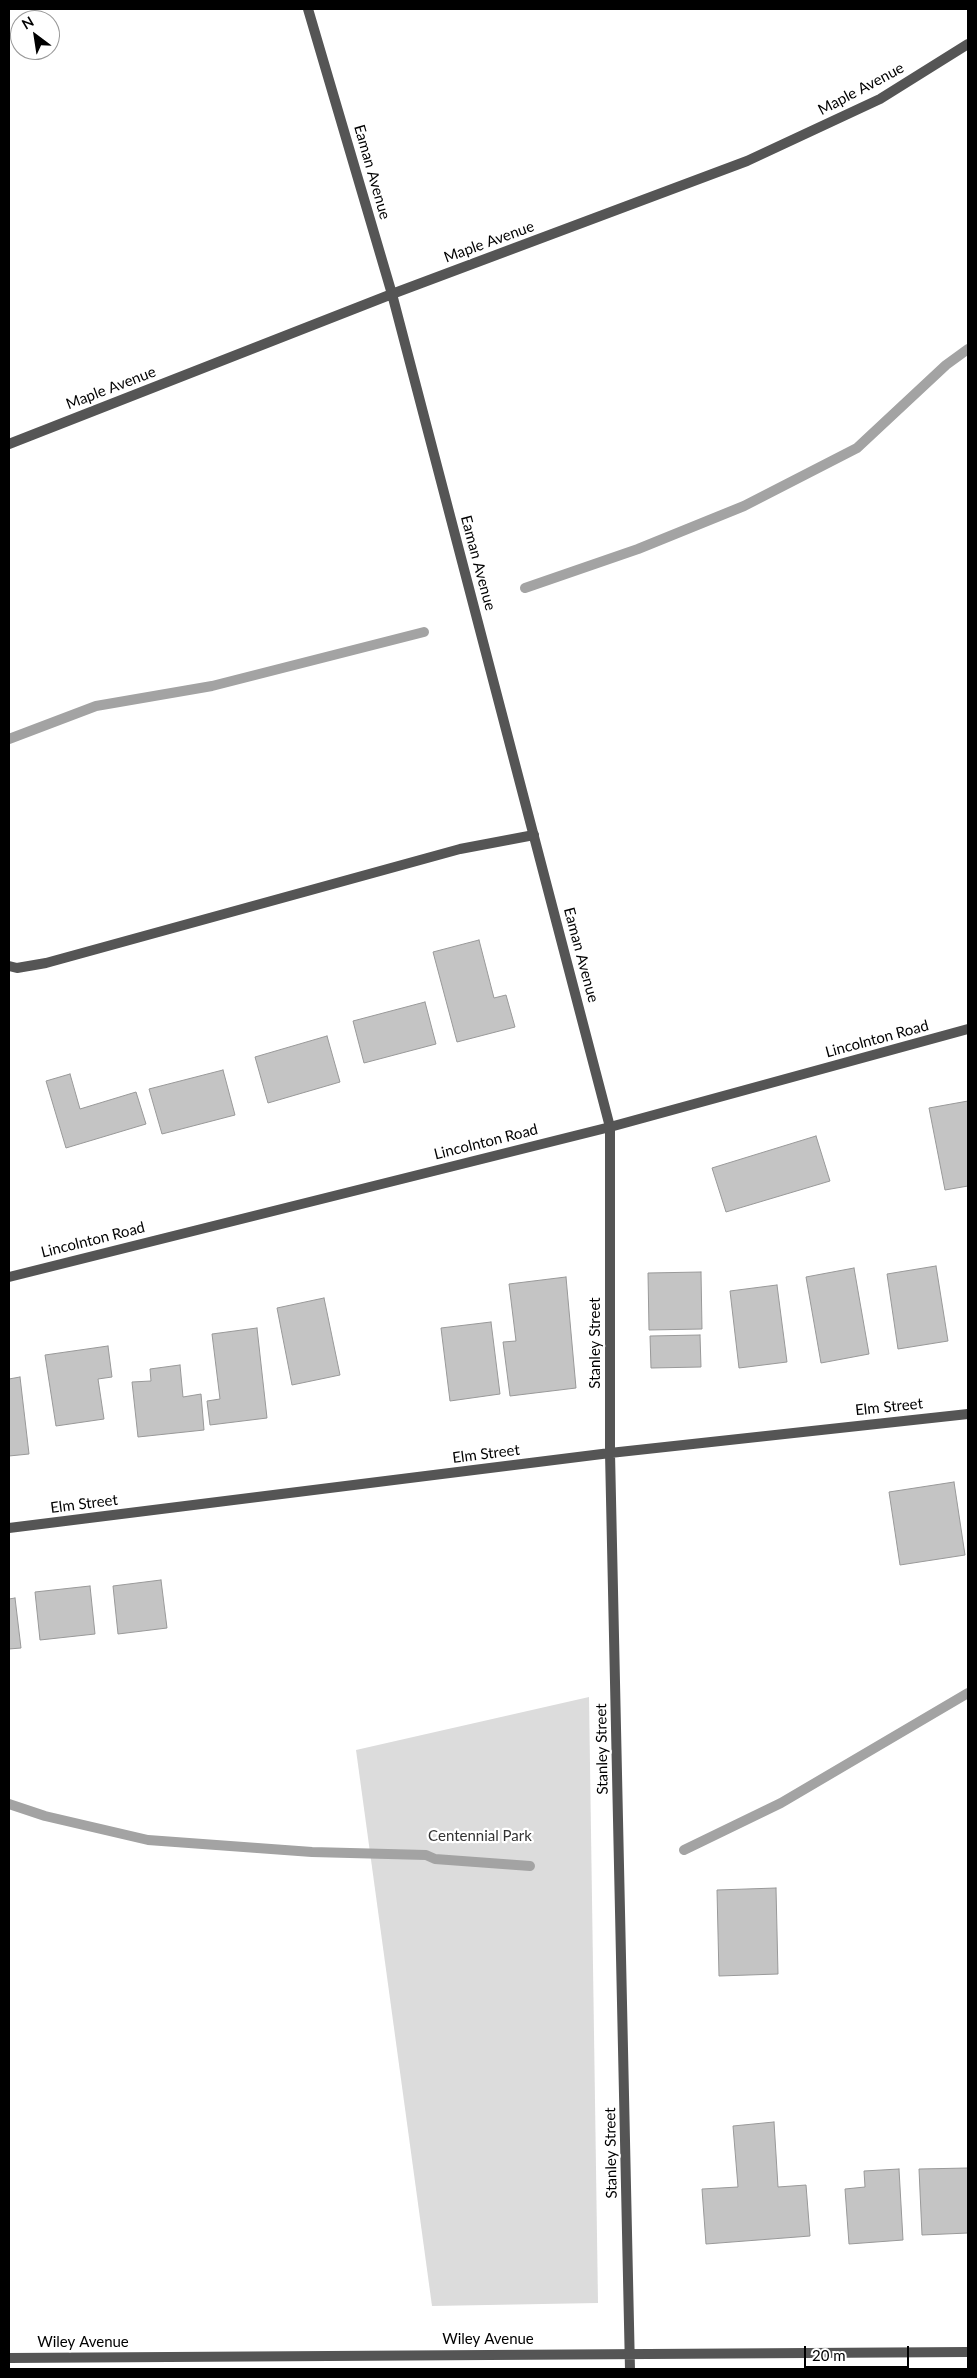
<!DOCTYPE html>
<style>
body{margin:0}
#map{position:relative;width:977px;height:2378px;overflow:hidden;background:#fff;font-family:Lato,sans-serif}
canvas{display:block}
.frame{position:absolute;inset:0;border:10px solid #000;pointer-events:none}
.north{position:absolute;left:10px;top:10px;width:50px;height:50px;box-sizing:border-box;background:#fff;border:1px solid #999;border-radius:50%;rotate:329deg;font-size:14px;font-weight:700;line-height:20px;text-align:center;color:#000}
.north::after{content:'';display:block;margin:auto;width:18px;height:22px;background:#000;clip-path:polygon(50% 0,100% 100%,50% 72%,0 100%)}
.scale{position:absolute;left:804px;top:2346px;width:105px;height:22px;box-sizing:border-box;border:2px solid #000;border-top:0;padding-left:6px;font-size:15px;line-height:18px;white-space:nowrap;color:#000;-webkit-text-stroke:4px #fff;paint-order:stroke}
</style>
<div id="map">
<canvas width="977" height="2378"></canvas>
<div class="frame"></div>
<div class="north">N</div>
<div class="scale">20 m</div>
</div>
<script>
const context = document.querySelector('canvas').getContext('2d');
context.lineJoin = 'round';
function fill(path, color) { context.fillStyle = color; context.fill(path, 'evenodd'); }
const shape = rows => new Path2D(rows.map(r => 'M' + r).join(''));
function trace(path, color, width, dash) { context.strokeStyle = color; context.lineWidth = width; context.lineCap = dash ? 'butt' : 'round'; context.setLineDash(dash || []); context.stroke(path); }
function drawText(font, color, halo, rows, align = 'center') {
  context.font = font + ' Lato,sans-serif'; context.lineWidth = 4.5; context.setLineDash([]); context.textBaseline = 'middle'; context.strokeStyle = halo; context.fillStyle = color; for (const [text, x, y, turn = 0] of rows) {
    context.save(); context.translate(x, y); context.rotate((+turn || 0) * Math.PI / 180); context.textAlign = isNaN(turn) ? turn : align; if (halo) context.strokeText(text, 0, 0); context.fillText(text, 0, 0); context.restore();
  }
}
fill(shape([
 [589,1697,598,2303,432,2306,356,1750]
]), '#dcdcdc');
trace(shape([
 [525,588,638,549,744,506,857,448,946,365,968,349],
 [9,739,96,706,212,686,424,632],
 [9,1804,45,1816,148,1840,312,1852,426,1855,435,1859,530,1866],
 [684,1850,781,1803,968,1693]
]), '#a3a3a3', 10);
const building = shape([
 [479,940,494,998,506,995,515,1027,457,1042,433,952,479,940],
 [425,1002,436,1044,364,1063,353,1021,425,1002],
 [327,1036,340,1082,268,1103,255,1057,327,1036],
 [223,1070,235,1115,162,1134,149,1089,223,1070],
 [70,1074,80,1109,136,1092,146,1124,66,1148,46,1081,70,1074],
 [968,1101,968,1186,945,1190,929,1108,968,1101],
 [816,1136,830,1181,726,1212,712,1168,816,1136],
 [936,1266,948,1341,898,1349,887,1274,936,1266],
 [854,1268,869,1354,821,1363,806,1277,854,1268],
 [701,1272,702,1329,649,1330,648,1273,701,1272],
 [566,1277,576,1388,510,1396,503,1342,516,1341,509,1284,566,1277],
 [777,1285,787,1362,739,1368,730,1291,777,1285],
 [324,1298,340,1375,292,1385,277,1308,324,1298],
 [491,1322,500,1394,450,1401,441,1328,491,1322],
 [257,1328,267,1418,210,1425,207,1401,220,1399,212,1334,257,1328],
 [700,1335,701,1367,651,1368,650,1336,700,1335],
 [108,1346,112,1377,98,1379,104,1419,56,1426,45,1355,108,1346],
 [180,1365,183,1397,201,1394,204,1430,138,1437,132,1382,151,1381,150,1369,180,1365],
 [20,1377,29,1454,9,1456,9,1379,20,1377],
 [954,1482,965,1555,900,1565,889,1492,954,1482],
 [161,1580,167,1628,118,1634,113,1586,161,1580],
 [90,1586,95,1634,40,1640,35,1592,90,1586],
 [15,1598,21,1648,9,1649,9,1599,15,1598],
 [776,1888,778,1974,719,1976,717,1890,776,1888],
 [774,2122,778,2187,806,2185,810,2236,706,2244,702,2189,738,2187,733,2126,774,2122],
 [968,2168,968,2233,922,2235,919,2169,968,2168],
 [899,2169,903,2240,849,2244,845,2189,865,2187,864,2171,899,2169]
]);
fill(building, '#c4c4c4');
trace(building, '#999', 1);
trace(shape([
 [9,966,17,968,46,963,460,849,534,835]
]), '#555', 10);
trace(shape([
 [308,9,392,294,610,1127,610,1453,630,2369],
 [9,444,392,294,747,161,880,99,968,44],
 [9,1528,610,1453,968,1414],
 [9,2358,968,2352]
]), '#555', 10);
trace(shape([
 [9,1277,610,1127,968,1029]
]), '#555', 10);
drawText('15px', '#000', '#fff', [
 ["Maple Avenue",861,89,-28],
 ["Eaman Avenue",372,172,74],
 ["Maple Avenue",489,242,-20],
 ["Maple Avenue",111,388,-21],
 ["Eaman Avenue",478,563,75],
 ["Eaman Avenue",581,955,75],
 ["Lincolnton Road",877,1039,-15],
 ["Lincolnton Road",486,1142,-14],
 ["Lincolnton Road",93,1240,-14],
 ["Stanley Street",595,1343,-90],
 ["Elm Street",889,1407,-6],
 ["Elm Street",486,1454,-7],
 ["Elm Street",84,1504,-7],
 ["Stanley Street",602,1749,-91],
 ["Stanley Street",611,2153,-91],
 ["Wiley Avenue",488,2339],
 ["Wiley Avenue",83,2342]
]);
drawText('15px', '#333', '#fff', [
 ["Centennial Park",480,1836]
]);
</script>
